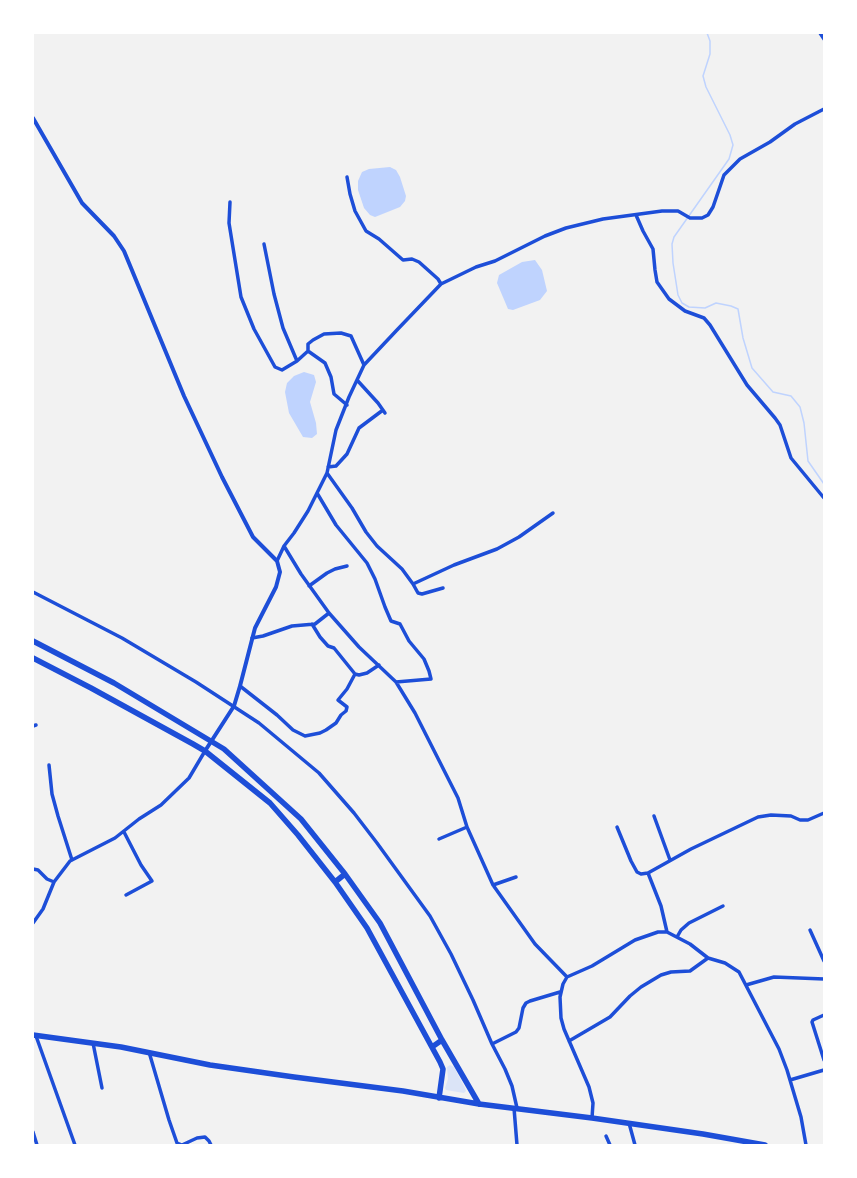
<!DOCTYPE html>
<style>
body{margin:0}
#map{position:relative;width:857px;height:1178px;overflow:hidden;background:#f2f2f2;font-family:Ubuntu,sans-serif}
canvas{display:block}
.frame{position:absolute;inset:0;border:34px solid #fff;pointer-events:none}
</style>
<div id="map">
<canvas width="857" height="1178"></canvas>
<div class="frame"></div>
</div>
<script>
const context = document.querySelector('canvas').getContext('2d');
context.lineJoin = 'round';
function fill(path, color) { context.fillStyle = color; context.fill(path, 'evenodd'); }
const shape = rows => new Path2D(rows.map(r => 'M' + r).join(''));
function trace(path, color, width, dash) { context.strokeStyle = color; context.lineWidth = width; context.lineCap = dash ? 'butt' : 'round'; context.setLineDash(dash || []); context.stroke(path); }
fill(shape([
 [450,1065,454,1067,465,1088,466,1091,464,1093,446,1090,445,1088,448,1079,447,1067]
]), '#dbe4f7');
fill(shape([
 [390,167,396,170,400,177,406,196,405,201,400,207,375,217,370,215,364,208,358,190,358,181,362,172,369,169],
 [535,260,542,270,547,291,540,300,513,310,508,309,497,283,499,275,522,262],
 [304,372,314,375,316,382,310,402,316,423,317,434,312,438,303,437,289,413,285,392,287,383,294,376]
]), '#bfd3fe');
trace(shape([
 [707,33,710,41,710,54,703,76,706,87,730,135,733,145,729,159,674,237,672,244,673,263,678,295,682,303,689,307,705,308,716,303,731,306,738,309,743,338,752,368,773,392,791,396,800,407,804,423,808,461,824,484]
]), '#bfd3fe', 1.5);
trace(shape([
 [820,33,824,39],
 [347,177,350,194,355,211,366,231,379,239,403,260,412,259,419,262,438,279,441,284],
 [230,202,229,223,241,297,254,329,275,367,282,370,297,361,308,351,308,344,313,340,324,334,341,333,351,336,364,365],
 [636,215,643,231,653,249,655,270,657,282,669,299,685,311,704,318,710,325,747,385,775,418,780,425,791,458,824,498],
 [264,244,274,294,283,328,297,361],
 [308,351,325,363,331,377,334,394,347,405],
 [357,380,378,403,385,413],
 [328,467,336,466,347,454,359,428,383,410],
 [327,473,352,508,366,532,377,546,402,569,413,584,418,593,422,594,443,588],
 [317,493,336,525,367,563,375,579,385,607,391,621,400,624,409,641,424,659,429,671,431,679,396,682],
 [284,546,301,574,329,613,359,647,396,682,415,713,458,798,467,827,493,885,535,944,567,977],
 [277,561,284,546,294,533,308,511,327,473,336,430,349,397,364,365,396,331,441,284,476,267,495,261,545,236,566,228,603,219,662,211,678,211,690,218,702,218,708,215,713,207,724,175,740,159,770,142,795,124,824,109],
 [413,584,454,565,497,549,519,537,553,513],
 [309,586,327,573,335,569,347,566],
 [33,592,122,638,196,682,259,723,319,773,354,813,377,843,430,916,451,954,473,1000,492,1044,505,1069,512,1086,517,1108],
 [312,624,320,637,328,646,334,648,355,674,359,675,367,673,379,665],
 [252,638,263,636,292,626,315,624,329,613],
 [240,686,277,715,293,730,305,736,320,733,326,730,336,723,341,715,346,711,347,707,338,700,347,689,355,674],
 [33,726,36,725],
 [49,765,52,794,58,816,72,860],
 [654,816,670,860],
 [617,827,631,861,637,872,641,874,648,873,691,849,758,817,771,815,791,816,800,820,808,820,824,813],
 [124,832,141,865,152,881,126,895],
 [439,839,467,827],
 [33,869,38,870,47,879,54,882],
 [648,873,661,906,667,932],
 [493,885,516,877],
 [33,923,43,909,54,882,70,861,115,838,139,819,161,805,189,778,205,751],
 [810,930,824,961],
 [677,937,681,930,689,923,723,906],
 [746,985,774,977,824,979],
 [824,1015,813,1020,812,1022,824,1060],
 [36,1036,75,1145],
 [569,1041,610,1017,630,996,641,987,661,975,671,972,690,971,708,958],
 [93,1043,102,1088],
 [492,1044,516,1032,519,1028,523,1008,526,1003,530,1001,560,992],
 [149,1052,169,1120,177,1143,182,1145,197,1138,205,1137,209,1141,211,1145],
 [790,1080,824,1070],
 [514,1108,517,1145],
 [592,1118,593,1103,589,1087,564,1029,561,1018,560,997,563,984,567,977,592,966,635,940,658,932,667,932,690,944,708,958,725,963,739,972,779,1049,787,1070,801,1117,806,1145],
 [629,1123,635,1145],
 [33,1132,37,1145],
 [606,1136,610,1145]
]), '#1d4ed8', 3.5);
trace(shape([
 [33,118,82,203,114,236,124,251,184,396,222,477,253,537,277,561,280,572,276,587,255,628,240,686,234,706,205,751]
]), '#1d4ed8', 4);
trace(shape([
 [33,641,114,683,224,749,301,819,345,874,380,923,442,1040,479,1104],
 [33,658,91,688,193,744,205,751,270,803,298,835,335,882,367,928,440,1062,443,1069,439,1098],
 [335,882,345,874],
 [33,1035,121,1047,210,1065,294,1077,403,1091,479,1104,592,1118,703,1134,765,1145],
 [432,1047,442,1040]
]), '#1d4ed8', 5.5);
</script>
